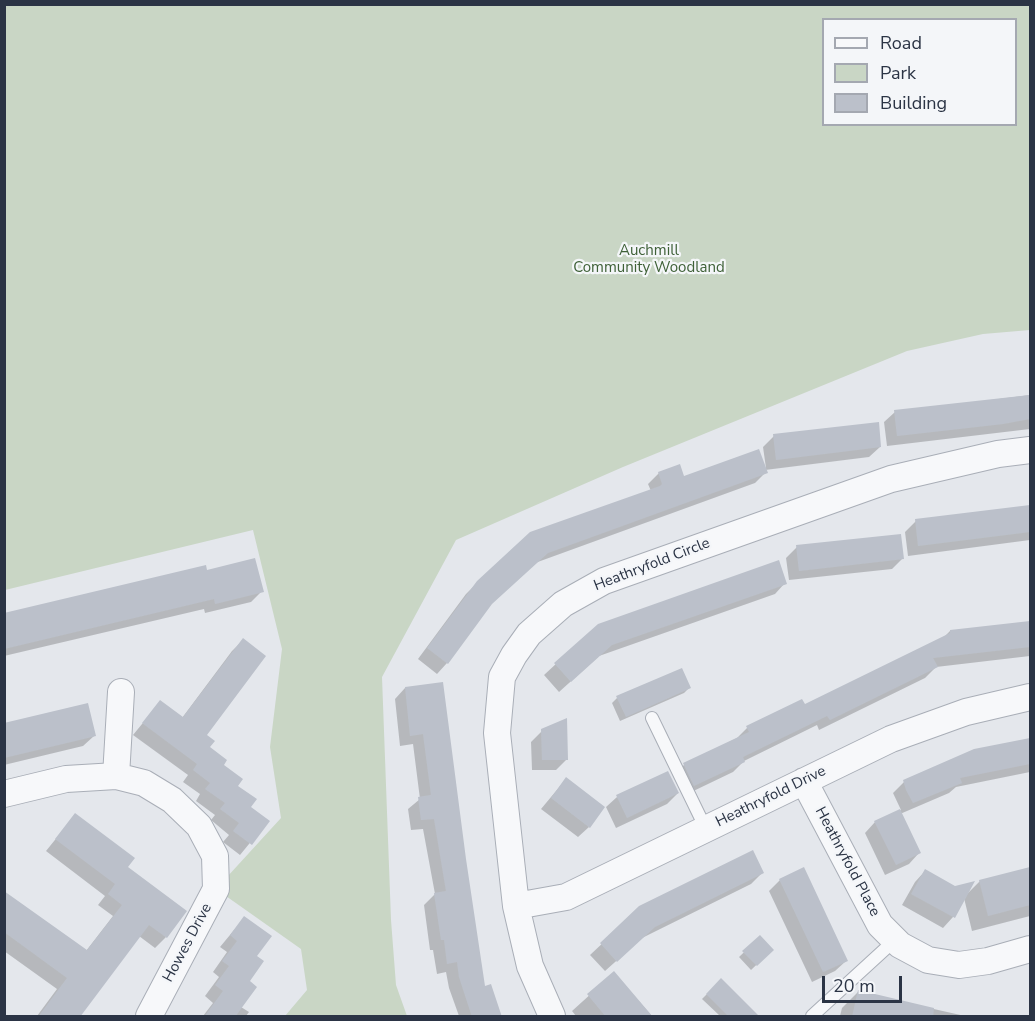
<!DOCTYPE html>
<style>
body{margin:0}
#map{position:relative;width:1035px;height:1021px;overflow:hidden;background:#e4e7ec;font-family:"Nunito Sans",sans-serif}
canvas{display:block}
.frame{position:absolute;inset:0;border:6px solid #2b3445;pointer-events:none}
.legend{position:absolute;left:822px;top:18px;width:195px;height:108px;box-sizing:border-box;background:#f4f6f9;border:2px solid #a4a8b1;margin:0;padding:8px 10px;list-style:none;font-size:18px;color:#2b3445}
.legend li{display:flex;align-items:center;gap:12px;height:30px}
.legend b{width:30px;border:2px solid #a4a8b1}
.scale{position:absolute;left:822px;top:976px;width:80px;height:27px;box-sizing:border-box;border:3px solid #2b3445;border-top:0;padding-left:8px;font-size:18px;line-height:21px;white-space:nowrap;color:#2b3445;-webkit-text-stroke:4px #f4f6f9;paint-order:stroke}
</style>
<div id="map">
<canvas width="1035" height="1021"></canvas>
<div class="frame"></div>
<ul class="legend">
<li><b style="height:8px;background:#f7f8fa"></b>Road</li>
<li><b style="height:16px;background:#c9d6c5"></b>Park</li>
<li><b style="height:16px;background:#bbc0ca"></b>Building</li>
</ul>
<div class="scale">20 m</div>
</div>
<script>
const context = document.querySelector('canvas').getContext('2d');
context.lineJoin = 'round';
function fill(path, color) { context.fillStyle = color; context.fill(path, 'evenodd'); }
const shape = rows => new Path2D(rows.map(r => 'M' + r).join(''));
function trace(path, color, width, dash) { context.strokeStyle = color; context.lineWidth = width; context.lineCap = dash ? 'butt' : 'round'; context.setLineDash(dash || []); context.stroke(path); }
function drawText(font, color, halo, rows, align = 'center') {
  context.font = font + ' "Nunito Sans",sans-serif'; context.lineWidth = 4.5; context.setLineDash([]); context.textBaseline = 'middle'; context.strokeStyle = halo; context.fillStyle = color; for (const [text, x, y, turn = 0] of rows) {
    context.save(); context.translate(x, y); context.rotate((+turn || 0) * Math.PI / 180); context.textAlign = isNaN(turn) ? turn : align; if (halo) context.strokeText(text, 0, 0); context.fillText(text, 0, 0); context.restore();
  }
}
fill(shape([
 [4,5,1030,5,1030,330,983,334,907,351,623,467,456,540,382,677,391,920,396,985,407,1016,285,1016,307,990,301,949,216,889,281,818,270,747,282,649,253,530,5,590],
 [824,20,1016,20,1016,124,824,124]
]), '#c9d6c5');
fill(shape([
 [1030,395,1030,429,887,446,884,422,895,412],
 [774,436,880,447,869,457,765,470,766,472,755,483,535,563,489,605,447,663,437,674,418,659,466,594,478,582,651,491,648,484,659,473,684,478,766,468,763,447],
 [1030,507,1030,540,908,556,905,532,916,521],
 [797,547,903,558,892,569,789,580,786,558],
 [206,572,262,591,251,602,205,613,204,609,4,656,4,615],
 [785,583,775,594,599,656,559,692,544,675,598,625],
 [1030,623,1030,656,936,667,925,678,819,730,817,725,744,761,733,772,683,796,673,775,684,765,737,738,747,728,804,706,943,638,950,631],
 [243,640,205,735,208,747,222,765,249,808,267,822,240,855,223,842,229,835,211,820,215,815,196,801,200,794,183,782,188,775,133,735,160,702,182,718,232,651],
 [442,684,465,860,484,988,500,1016,459,1016,449,988,446,972,437,974,433,950,430,950,424,905,435,894,423,829,411,830,408,809,420,799,413,744,400,746,395,699,405,688],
 [689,688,684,693,620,721,612,703,617,698],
 [4,724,94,736,83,746,4,765],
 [542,731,567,759,556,770,532,770,531,742],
 [1030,740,1030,772,956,787,949,793,900,814,919,853,909,864,885,875,865,833,875,822,901,810,893,793,904,782,974,751],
 [668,773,678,793,667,804,616,828,606,807,617,797],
 [566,779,589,827,578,837,541,809],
 [75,815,126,868,166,937,155,948,139,936,78,1016,37,1016,57,989,4,951,4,892,86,951,113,916,98,905,105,896,46,851],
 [1030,868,1030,916,972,931,964,898,953,917,943,928,902,905,915,882,925,871,966,895,980,881],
 [762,873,751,884,642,938,605,971,590,955,640,908],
 [780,880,846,961,835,971,812,982,769,891],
 [244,918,255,956,241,1007,249,1012,246,1016,203,1016,213,1003,205,996,219,977,213,972,227,952,220,947],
 [760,937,772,950,751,970,739,957],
 [614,973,652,1016,576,1016,572,1011],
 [721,980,758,1016,720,1016,702,999],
 [858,992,965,1016,840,1016,842,1008]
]), '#0003');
fill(shape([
 [1030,395,1030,419,1003,424,897,436,894,410],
 [879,422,881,447,776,460,773,434],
 [759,449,768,473,548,553,492,604,448,664,427,648,477,581,530,532,660,486,662,484,658,472,680,464,684,476],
 [1030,505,1030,532,918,546,915,519],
 [901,534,904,559,799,571,796,545],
 [255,558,264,592,215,604,214,599,4,649,4,613,206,565,207,570],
 [779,560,787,584,612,645,571,682,554,663,598,624],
 [1030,621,1030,647,933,658,938,667,830,720,827,716,743,757,745,762,694,786,683,763,749,732,746,726,802,699,805,704,950,633,950,630],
 [243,638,266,656,207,735,215,741,210,747,227,760,224,765,243,779,238,786,257,799,251,807,270,821,252,845,233,831,239,823,220,809,225,803,205,789,210,783,193,770,197,764,142,723,160,700,183,717],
 [682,668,691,688,626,717,616,696],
 [443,682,466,859,485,986,491,984,502,1017,472,1017,459,977,457,962,447,964,444,940,441,940,434,893,446,891,434,819,421,820,418,797,431,795,423,734,410,736,405,687],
 [88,703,96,736,4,758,4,723],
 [567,718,568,760,542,760,541,729],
 [1030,738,1030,764,960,778,962,783,913,803,906,790,903,780,974,749],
 [668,771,679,793,627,818,616,795],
 [566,777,605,807,590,828,551,798],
 [900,809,921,853,896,865,874,821],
 [75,813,135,858,128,867,187,911,167,938,149,925,80,1017,38,1017,67,978,4,932,4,891,87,950,122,905,108,894,115,884,55,839],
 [753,850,764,873,655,927,617,962,600,943,639,906],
 [804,867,848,961,823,972,779,879],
 [1030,867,1030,905,988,916,979,880],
 [925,869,955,886,975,881,955,918,911,894],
 [244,916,272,936,257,956,264,961,250,981,257,987,235,1017,204,1017,223,991,215,985,229,966,222,961,237,941,230,935],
 [760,935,774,950,757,966,742,951],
 [614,971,653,1017,606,1017,587,994],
 [721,978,760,1017,729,1017,706,994],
 [858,990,934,1008,933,1017,852,1017]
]), '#bbc0ca');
const service = shape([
 [652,718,706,829],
 [812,1016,895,940]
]);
const minor = shape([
 [116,776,121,692],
 [804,781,880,925,900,945,928,960,959,965,988,961,1030,949],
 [4,794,66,779,116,776,144,783,172,800,199,826,215,856,216,889,149,1016],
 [516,906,566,897,891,739,966,712,1030,697],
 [552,1016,530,966,516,906,497,733,502,677,514,655,529,634,563,604,604,581,891,479,998,454,1030,450]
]);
trace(service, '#a9aeb7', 14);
trace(minor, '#a9aeb7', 28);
trace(service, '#f7f8fa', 12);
trace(minor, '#f7f8fa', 26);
drawText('15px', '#3f6138', '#f4f6f9', [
 ["Auchmill",649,251],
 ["Community Woodland",649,268]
]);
drawText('15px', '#2b3445', '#f4f6f9', [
 ["Heathryfold Circle",652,565,-21],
 ["Heathryfold Drive",771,797,-26],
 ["Heathryfold Place",847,862,62],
 ["Howes Drive",188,943,-62]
]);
</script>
